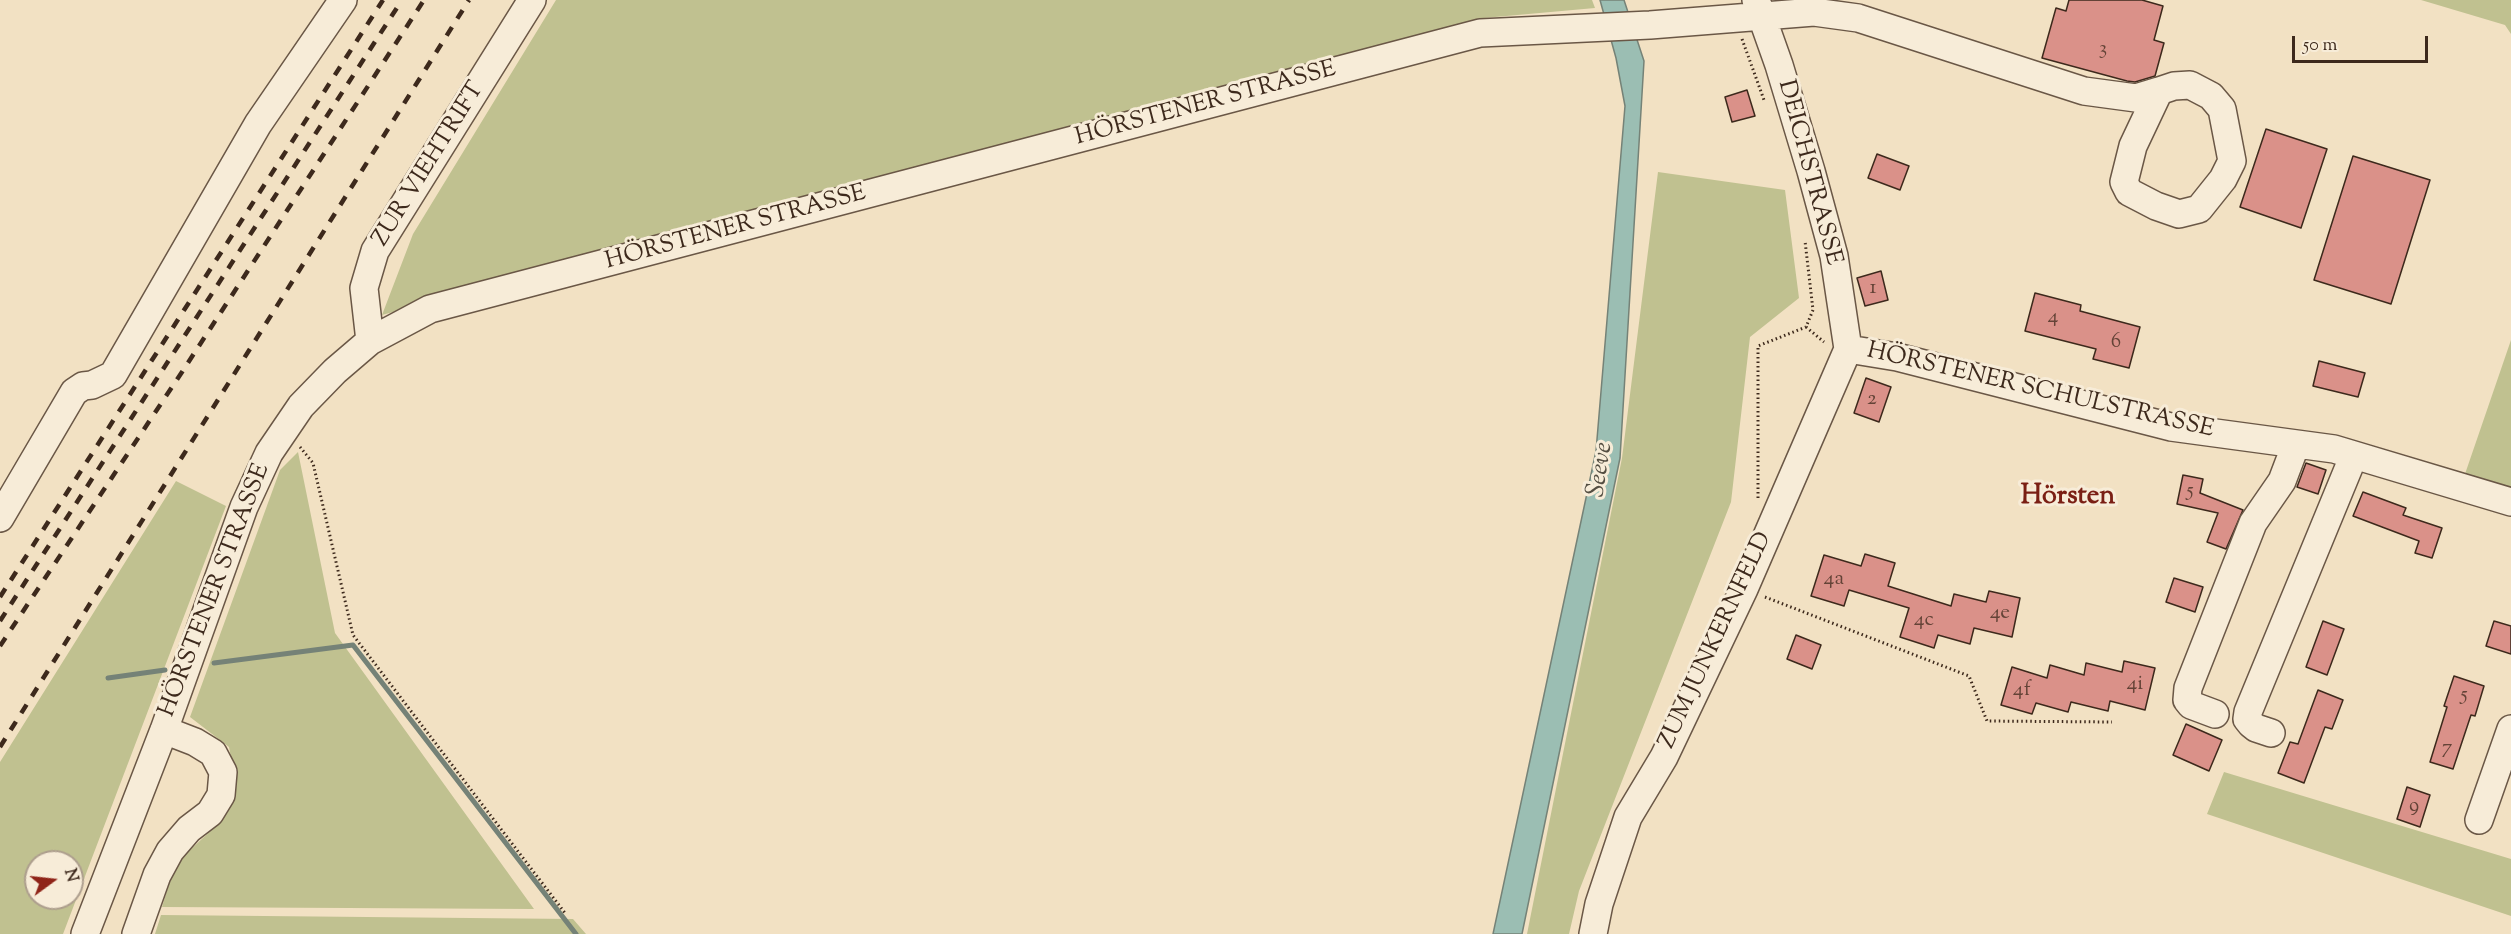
<!DOCTYPE html>
<meta charset="utf-8">
<style>
body{margin:0}
#map{position:relative;width:2511px;height:934px;overflow:hidden;background:#f2e1c3;font-family:"Sorts Mill Goudy",serif}
canvas{display:block}
.north{position:absolute;left:24px;top:850px;width:60px;height:60px;box-sizing:border-box;background:#f7ecd8;border:2px solid #ad9e8d;border-radius:50%;rotate:75deg;font-size:16px;font-weight:700;line-height:24px;text-align:center;color:#3d291c}
.north::after{content:'';display:block;margin:auto;width:21px;height:27px;background:#8f2418;clip-path:polygon(50% 0,100% 100%,50% 72%,0 100%)}
.scale{position:absolute;left:2292px;top:36px;width:136px;height:27px;box-sizing:border-box;border:3px solid #3d291c;border-top:0;padding-left:8px;font-size:18px;line-height:21px;white-space:nowrap;color:#3d291c;-webkit-text-stroke:4px #f7ecd8;paint-order:stroke}
</style>
<div id="map">
<canvas width="2511" height="934"></canvas>
<div class="north">N</div>
<div class="scale">50 m</div>
</div>
<script>
const context = document.querySelector('canvas').getContext('2d');
context.lineJoin = 'round';
function fill(path, color) { context.fillStyle = color; context.fill(path, 'evenodd'); }
const shape = rows => new Path2D(rows.map(r => 'M' + r).join(''));
function trace(path, color, width, dash) { context.strokeStyle = color; context.lineWidth = width; context.lineCap = dash ? 'butt' : 'round'; context.setLineDash(dash || []); context.stroke(path); }
function drawText(font, color, halo, rows, align = 'center') {
  context.font = font + ' "Sorts Mill Goudy",serif'; context.lineWidth = 6; context.setLineDash([]); context.textBaseline = 'middle'; context.strokeStyle = halo; context.fillStyle = color; for (const [text, x, y, turn = 0] of rows) {
    context.save(); context.translate(x, y); context.rotate((+turn || 0) * Math.PI / 180); context.textAlign = isNaN(turn) ? turn : align; if (halo) context.strokeText(text, 0, 0); context.fillText(text, 0, 0); context.restore();
  }
}
fill(shape([
 [556,0,1592,0,1595,8,1484,18,382,315,413,234],
 [2421,0,2511,0,2511,34,2505,25],
 [1658,172,1785,190,1799,298,1750,337,1731,502,1579,891,1569,934,1527,934,1622,458],
 [2511,340,2511,489,2465,474],
 [298,452,335,633,534,909,162,907,175,864,218,824,236,784,229,747,190,717,280,470],
 [176,481,226,506,63,934,0,934,0,762],
 [36,862,72,862,72,898,36,898],
 [2224,772,2511,859,2511,916,2207,814],
 [161,915,573,919,586,934,155,934]
]), '#c0c190');
const water = shape([
 [1600,0,1624,0,1644,61,1620,458,1522,934,1493,934,1596,451,1625,106,1616,58,1600,0]
]);
fill(water, '#9bbeb3');
trace(water, '#758277', 1.5);
trace(shape([
 [214,663,353,645,576,934],
 [108,678,165,670]
]), '#758277', 5);
const building = shape([
 [2069,0,2142,0,2163,6,2154,40,2164,43,2155,76,2135,82,2127,81,2042,58,2056,8,2066,11,2069,0],
 [1747,90,1755,116,1732,122,1725,97,1747,90],
 [2266,129,2327,149,2301,228,2240,207,2266,129],
 [1877,154,1909,166,1900,190,1868,178,1877,154],
 [2353,156,2430,180,2391,304,2314,280,2353,156],
 [1881,271,1888,300,1865,306,1857,278,1881,271],
 [2035,293,2081,305,2080,311,2140,327,2129,368,2093,359,2096,349,2025,331,2035,293],
 [2319,361,2365,373,2358,397,2313,386,2319,361],
 [1866,378,1891,387,1879,422,1854,413,1866,378],
 [2306,463,2326,470,2318,494,2297,487,2306,463],
 [2183,475,2203,479,2200,493,2243,510,2226,549,2207,542,2218,513,2177,504,2183,475],
 [2363,492,2406,508,2403,515,2442,528,2432,558,2415,553,2419,541,2353,516,2363,492],
 [1865,554,1895,563,1888,586,1951,606,1954,594,1986,602,1989,591,2020,598,2012,637,1974,628,1970,644,1938,635,1934,648,1900,637,1909,608,1849,590,1844,606,1811,596,1824,555,1861,566,1865,554],
 [2174,578,2203,587,2195,612,2166,602,2174,578],
 [2323,621,2344,629,2327,675,2306,667,2323,621],
 [2494,621,2511,626,2511,654,2486,646,2494,621],
 [1796,635,1821,645,1812,669,1787,659,1796,635],
 [2124,661,2155,668,2145,710,2110,701,2108,711,2071,702,2068,712,2036,703,2032,714,2001,705,2012,667,2047,678,2050,665,2084,675,2086,663,2122,672,2124,661],
 [2454,676,2484,686,2475,716,2471,715,2453,769,2430,762,2447,707,2444,706,2454,676],
 [2318,690,2343,700,2332,729,2325,727,2304,783,2278,773,2290,742,2298,744,2318,690],
 [2186,724,2222,740,2209,771,2173,755,2186,724],
 [2407,787,2430,795,2420,827,2397,819,2407,787]
]);
fill(building, '#da9189');
trace(building, '#3d291c', 1.5);
const minor = shape([
 [1756,0,1779,65,1811,171,1834,256,1848,349],
 [370,341,364,288,375,251,532,0],
 [1848,349,1897,357,2171,427,2334,449,2511,502],
 [0,518,74,392,83,386,92,385,113,375,258,124,343,0],
 [2215,714,2191,705,2187,700,2188,688,2253,523,2282,481,2296,444],
 [2271,733,2256,728,2251,724,2247,719,2248,712,2354,455],
 [2479,820,2511,729],
 [85,934,164,730,244,507,269,453,301,406,335,371,370,341,430,309,1480,33,1650,25,1814,12,1858,18,2084,91,2136,98,2159,91,2174,86,2190,85,2211,96,2222,109,2232,161,2223,179,2199,209,2179,214,2156,206,2129,192,2124,182,2133,146,2159,91],
 [136,934,157,875,170,851,189,829,210,813,221,795,223,772,213,753,195,742,164,730],
 [1593,934,1599,904,1628,817,1664,757,1744,589,1848,349]
]);
trace(minor, '#6a5746', 30);
trace(shape([
 [1742,39,1764,100],
 [1806,327,1824,342],
 [300,447,313,463,353,635,565,913],
 [1758,498,1758,346,1806,327,1813,310,1805,241],
 [1765,597,1969,676,1987,721,2112,722]
]), '#3d291c', 3, [1.5, 3]);
trace(minor, '#f7ecd8', 27);
trace(shape([
 [0,597,383,0],
 [0,621,402,0],
 [0,646,182,372,424,0],
 [0,747,469,0]
]), '#3d291c', 4.5, [10, 10]);
drawText('21px', '#644337', null, [
 ["3",2103,50],
 ["1",1873,289],
 ["4",2053,318],
 ["6",2116,343],
 ["2",1872,400],
 ["5",2190,492],
 ["4a",1834,580],
 ["4e",2000,614],
 ["4c",1924,621],
 ["4i",2135,685],
 ["4f",2022,691],
 ["5",2464,696],
 ["7",2447,749],
 ["9",2414,807]
]);
drawText('24px', '#3d291c', '#f7ecd8', [
 ["HÖRSTENER STRASSE",1206,105,-15],
 ["ZUR VIEHTRIFT",430,165,-58],
 ["DEICHSTRASSE",1808,173,75],
 ["HÖRSTENER STRASSE",736,229,-15],
 ["HÖRSTENER SCHULSTRASSE",2040,392,13],
 ["HÖRSTENER STRASSE",216,591,-69],
 ["ZUM JUNKERNFELD",1717,641,-65]
]);
drawText('italic 26px', '#544e42', '#f7ecd8', [
 ["Seeve",1602,470,-81]
]);
drawText('bold 27px', '#7a1f14', '#f7ecd8', [
 ["Hörsten",2068,498]
]);
</script>
